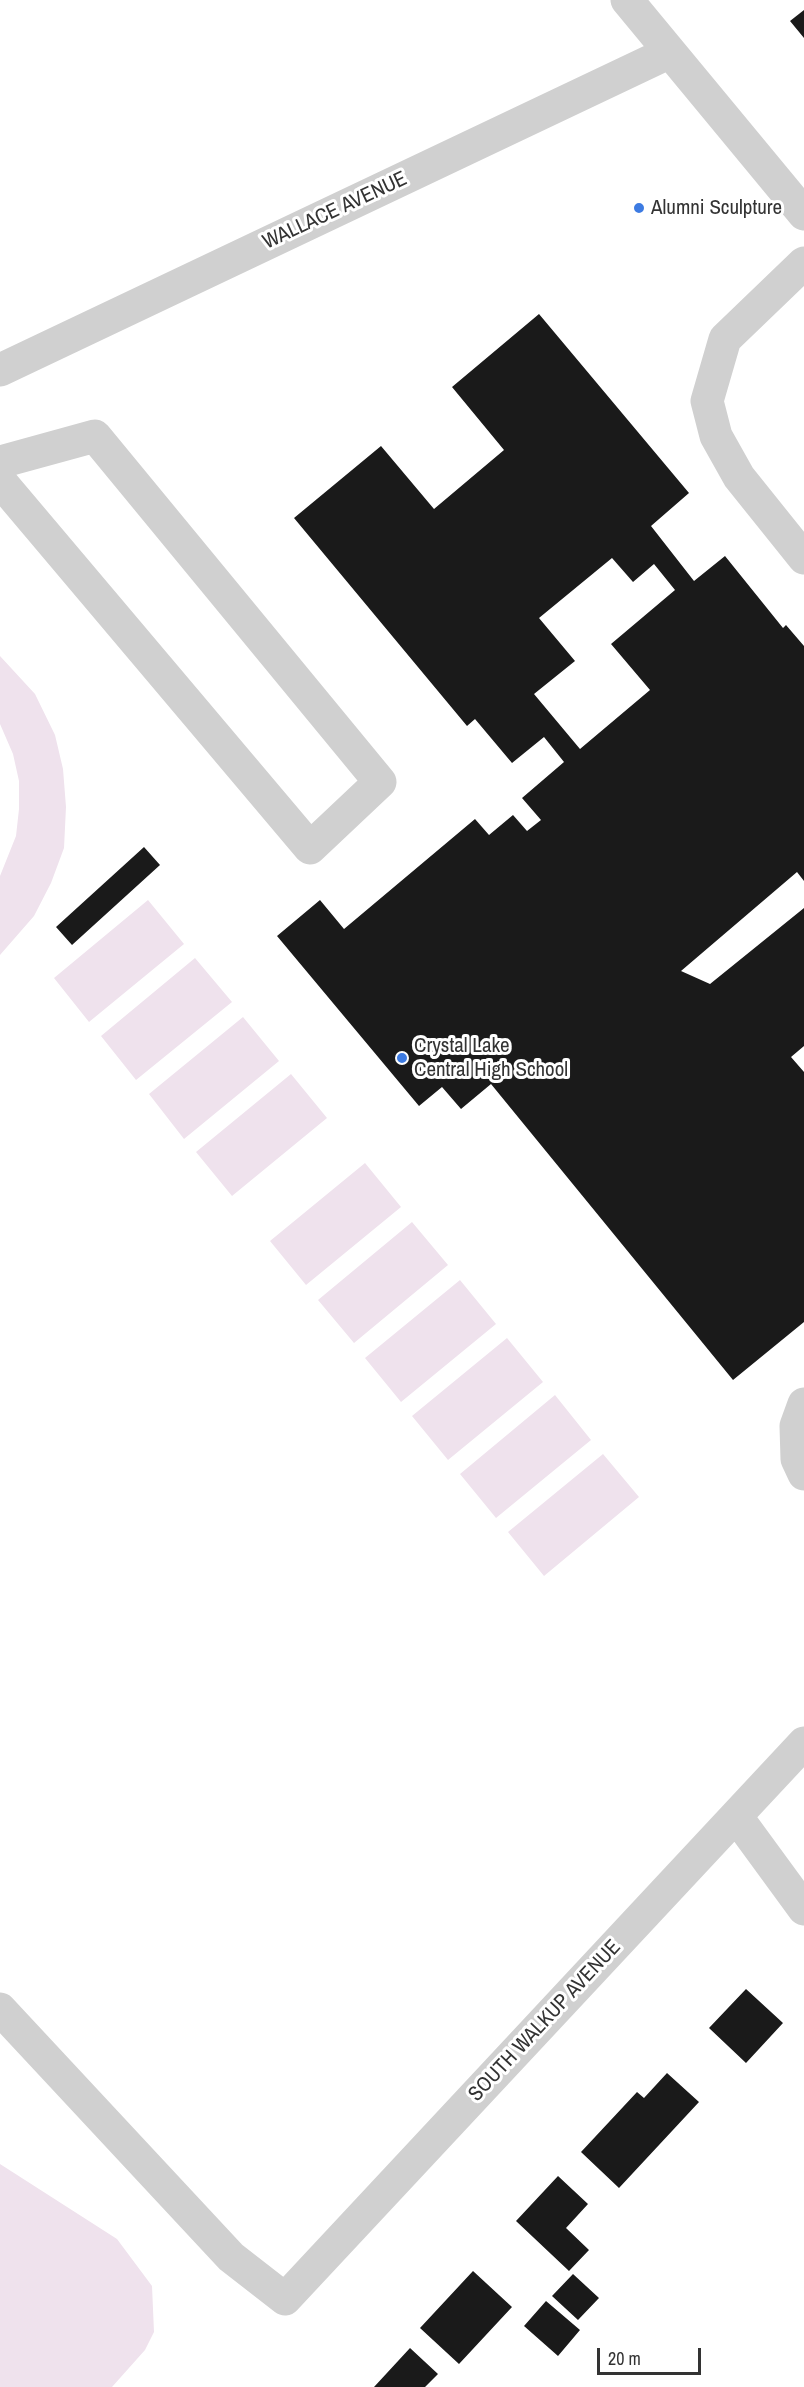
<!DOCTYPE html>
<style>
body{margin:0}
#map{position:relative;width:804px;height:2387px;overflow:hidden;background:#fff;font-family:"Archivo Narrow",sans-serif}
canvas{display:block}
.scale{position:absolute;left:597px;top:2348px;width:104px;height:27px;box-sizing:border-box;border:3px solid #333;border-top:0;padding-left:8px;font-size:18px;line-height:21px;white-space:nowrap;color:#333;-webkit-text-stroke:4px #fff;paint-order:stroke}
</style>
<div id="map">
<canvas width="804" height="2387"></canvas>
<div class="scale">20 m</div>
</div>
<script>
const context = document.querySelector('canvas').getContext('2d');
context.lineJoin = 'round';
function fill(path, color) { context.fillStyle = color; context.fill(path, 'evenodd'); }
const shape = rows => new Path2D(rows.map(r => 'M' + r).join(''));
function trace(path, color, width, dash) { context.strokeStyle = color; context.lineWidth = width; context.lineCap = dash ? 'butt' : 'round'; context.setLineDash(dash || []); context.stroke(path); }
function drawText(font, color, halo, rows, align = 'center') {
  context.font = font + ' "Archivo Narrow",sans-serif'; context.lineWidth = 6; context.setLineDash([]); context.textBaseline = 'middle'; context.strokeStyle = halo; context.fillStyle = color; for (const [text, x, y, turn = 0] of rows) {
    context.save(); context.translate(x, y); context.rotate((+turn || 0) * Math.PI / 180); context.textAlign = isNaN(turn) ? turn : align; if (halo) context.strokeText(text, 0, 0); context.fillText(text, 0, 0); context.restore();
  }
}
fill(shape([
 [0,656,35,694,55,735,63,769,66,807,64,848,51,883,34,916,0,955,0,876,16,836,19,809,19,781,13,754,0,724],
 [148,900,184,944,89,1022,54,978],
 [195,958,232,1002,136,1080,101,1036],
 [243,1017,279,1061,184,1139,149,1094],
 [291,1074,327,1118,232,1196,196,1152],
 [365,1163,401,1207,306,1285,270,1241],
 [412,1222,448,1265,354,1343,318,1300],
 [460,1280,496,1324,401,1402,365,1358],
 [507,1338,543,1382,448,1460,412,1416],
 [555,1395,591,1440,496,1518,460,1474],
 [603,1454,639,1497,544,1576,508,1532],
 [0,2164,117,2239,152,2286,154,2332,145,2350,112,2387,0,2387]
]), '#efe2ed');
fill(shape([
 [804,10,804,38,790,21],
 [539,314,689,493,651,526,694,581,725,556,783,628,786,625,804,646,804,881,797,872,681,971,710,984,804,908,804,1046,791,1057,804,1072,804,1322,733,1380,491,1084,461,1109,442,1087,419,1106,277,936,320,900,344,929,475,819,489,835,513,815,527,831,541,820,522,798,564,762,544,737,512,763,475,719,467,726,294,518,381,446,434,509,504,450,452,387],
 [612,558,633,582,654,564,675,590,611,644,650,690,580,749,534,694,575,661,539,618],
 [144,847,160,865,72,945,56,927],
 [746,1989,783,2023,746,2063,709,2028],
 [667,2073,699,2102,619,2188,581,2152,637,2092,644,2098],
 [558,2176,588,2204,566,2228,589,2250,569,2271,516,2221],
 [473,2271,512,2307,459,2364,420,2328],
 [573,2274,599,2298,578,2320,552,2296],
 [546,2301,580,2330,558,2356,524,2326],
 [410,2348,438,2374,425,2387,374,2387]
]), '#1a1a1a');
trace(shape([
 [627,0,804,214],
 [804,263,725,339,707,401,716,436,739,477,804,558],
 [0,370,670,52],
 [0,462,95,436,380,782,310,848,0,481],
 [804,1404,796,1426,797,1459,804,1474],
 [736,1816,804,1909],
 [0,2009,231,2257,285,2299,804,1743]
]), '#d0d0d0', 33);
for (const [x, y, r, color] of [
 [639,208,6,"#3d7be2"],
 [402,1058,6,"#3d7be2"]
]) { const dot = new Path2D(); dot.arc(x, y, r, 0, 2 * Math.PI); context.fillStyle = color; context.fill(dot); trace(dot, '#fff', 2); }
drawText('21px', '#333', '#fff', [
 ["Alumni Sculpture",651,208],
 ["Crystal Lake",414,1046],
 ["Central High School",414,1070]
], 'left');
drawText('21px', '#333', '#fff', [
 ["WALLACE AVENUE",335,211,-25],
 ["SOUTH WALKUP AVENUE",545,2021,-47]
]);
</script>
